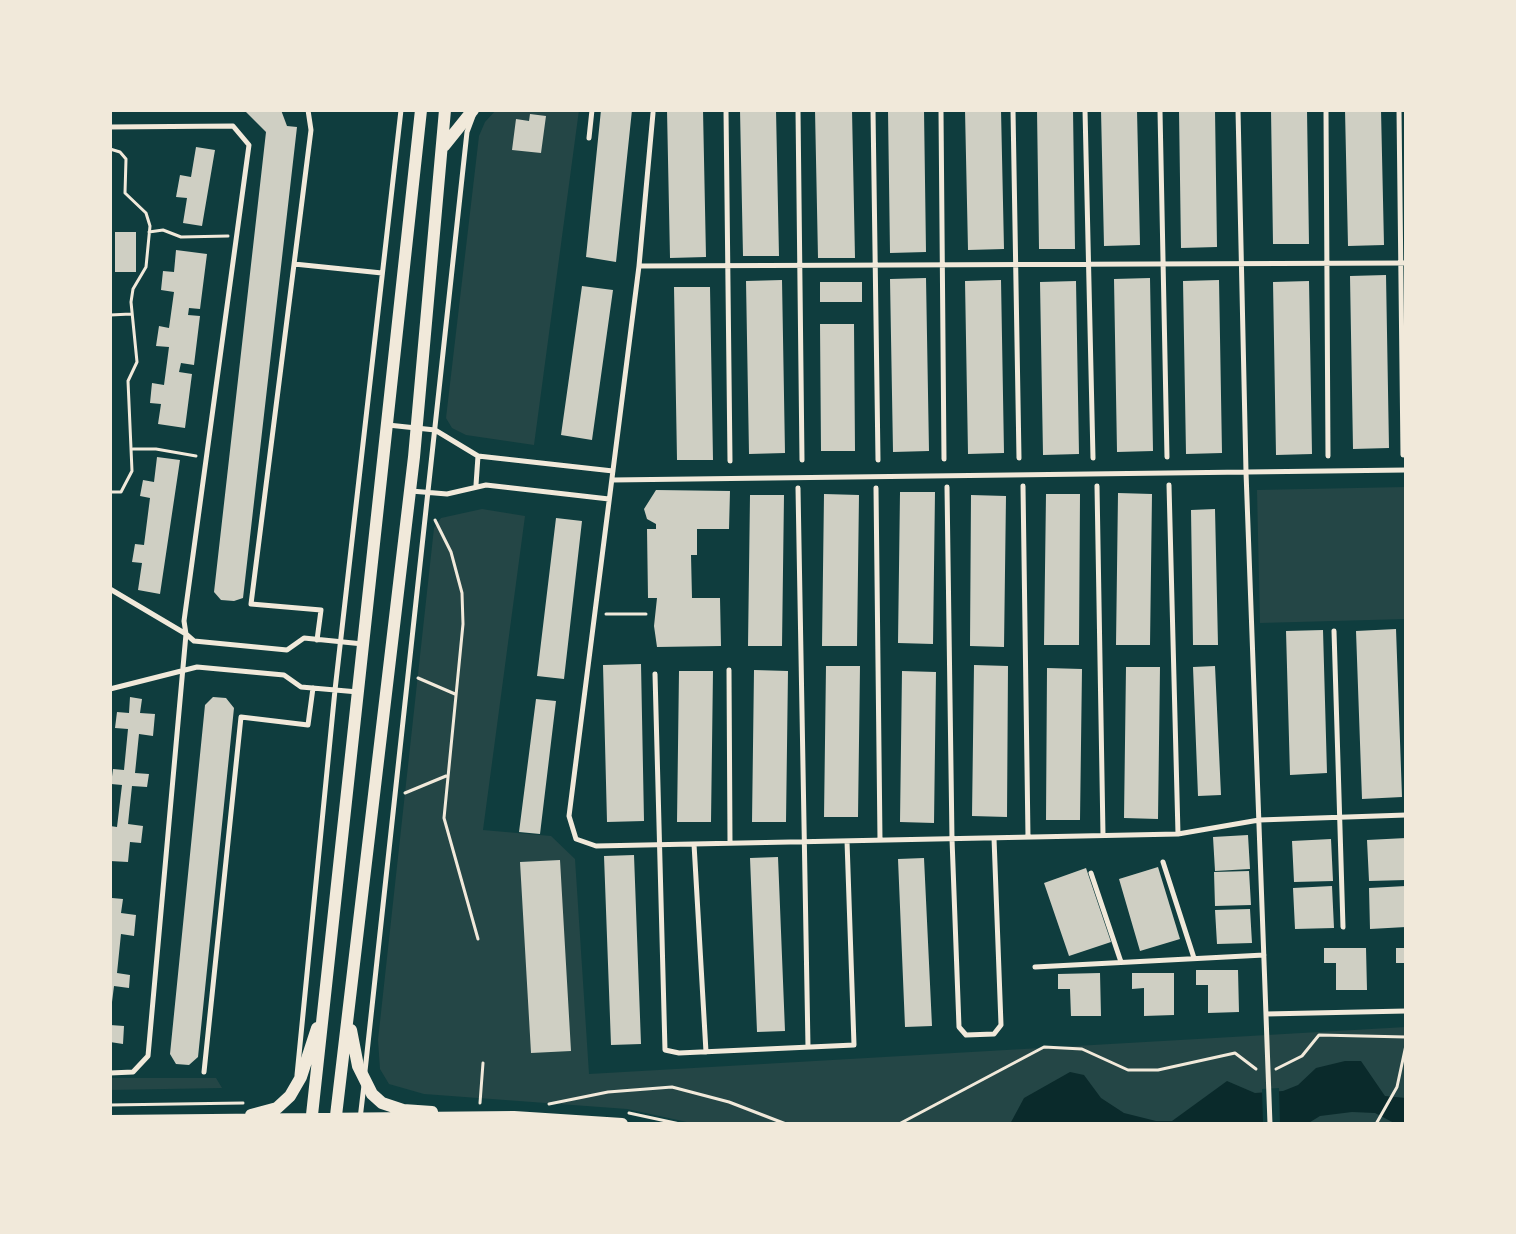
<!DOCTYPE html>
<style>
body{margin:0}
#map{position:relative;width:1516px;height:1234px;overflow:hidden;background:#0f3d3e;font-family:Merriweather,serif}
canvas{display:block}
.frame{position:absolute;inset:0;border:112px solid #f1e9da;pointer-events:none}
</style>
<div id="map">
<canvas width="1516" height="1234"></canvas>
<div class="frame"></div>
</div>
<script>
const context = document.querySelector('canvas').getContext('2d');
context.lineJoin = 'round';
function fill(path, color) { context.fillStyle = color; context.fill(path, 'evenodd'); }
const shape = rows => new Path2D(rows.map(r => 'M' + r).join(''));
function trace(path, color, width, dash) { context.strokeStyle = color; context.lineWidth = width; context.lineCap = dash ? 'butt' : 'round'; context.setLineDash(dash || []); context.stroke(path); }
fill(shape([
 [496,110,579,110,534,445,466,435,452,428,446,418,479,136,485,122],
 [1406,487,1406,619,1260,623,1257,490],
 [482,509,525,516,483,830,551,836,575,859,589,1074,1406,1027,1406,1124,696,1124,627,1109,424,1094,389,1084,380,1069,378,1040,434,528,441,518],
 [110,1078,216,1078,222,1088,110,1090]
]), '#244646');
fill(shape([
 [1345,1061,1361,1061,1385,1096,1406,1098,1406,1124,1396,1124,1375,1113,1352,1112,1320,1116,1307,1124,1010,1124,1024,1098,1070,1072,1084,1075,1101,1098,1124,1113,1156,1121,1172,1121,1227,1081,1255,1093,1283,1091,1298,1085,1316,1068]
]), '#0a2a2b');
fill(shape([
 [1279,1088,1280,1124,1263,1124,1262,1089]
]), '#0f3d3e');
fill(shape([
 [244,110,281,110,287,126,297,127,243,598,234,601,221,600,214,592,266,132],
 [601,110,632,110,616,262,586,257],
 [667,110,703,110,706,257,670,258],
 [740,110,776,110,779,256,743,256],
 [815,110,852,110,855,258,818,258],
 [888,110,924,110,926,252,890,253],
 [965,110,1001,110,1004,249,968,250],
 [1037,110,1073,110,1075,249,1039,249],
 [1101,110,1137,110,1140,245,1104,246],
 [1179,110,1215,110,1217,247,1181,248],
 [1271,110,1307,110,1309,244,1273,244],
 [1345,110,1381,110,1384,245,1348,246],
 [530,114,546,116,541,153,512,150,516,119,529,121],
 [196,147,215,150,202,226,183,223,187,198,176,197,180,175,191,177],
 [115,232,136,232,136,272,115,272],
 [176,250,207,254,200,309,189,308,188,315,200,316,194,365,181,363,179,372,192,374,185,428,158,424,161,404,150,403,152,383,164,385,169,347,156,346,159,326,169,328,174,292,161,290,163,271,174,272],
 [1386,275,1389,448,1353,449,1350,276],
 [926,278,929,451,893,452,890,279],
 [1150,278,1153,451,1117,452,1114,279],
 [782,280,785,453,749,454,746,281],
 [1001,280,1004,453,968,454,965,281],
 [1219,280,1222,453,1186,454,1183,281],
 [1076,281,1079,454,1043,455,1040,282],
 [1309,281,1312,454,1276,455,1273,282],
 [820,282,862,282,862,302,820,302],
 [582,286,613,290,592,440,561,435],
 [674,287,710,287,713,460,677,460],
 [820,324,854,324,855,451,821,451],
 [157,457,180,460,160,594,138,590,142,563,132,562,135,544,144,545,150,498,140,496,143,480,154,482],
 [656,490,730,491,729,529,697,529,697,555,691,555,692,598,720,598,721,646,657,647,654,626,657,598,648,598,647,529,656,529,656,524,647,519,644,509],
 [900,492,935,492,933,644,898,643],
 [1118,493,1152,494,1150,645,1116,645],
 [824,494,859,495,857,646,822,646],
 [1046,494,1080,494,1079,645,1044,645],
 [750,495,784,495,782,646,748,646],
 [971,495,1006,496,1004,647,970,646],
 [1215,509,1218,645,1193,645,1191,510],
 [556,518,582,521,564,679,537,676],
 [1396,629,1402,797,1362,799,1356,631],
 [1323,630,1327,773,1290,775,1286,631],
 [641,664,644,821,607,822,603,665],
 [974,665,1008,666,1007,817,972,816],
 [826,666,860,666,858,817,824,817],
 [1215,666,1221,795,1198,796,1193,667],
 [1126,667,1160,667,1158,819,1124,818],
 [1047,668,1082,669,1080,820,1046,820],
 [754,670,788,671,786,822,752,822],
 [679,671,713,671,711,822,677,822],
 [902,671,936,672,934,823,900,822],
 [130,697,142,699,140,713,155,714,153,736,139,734,135,773,149,774,147,787,132,786,128,824,143,826,141,843,130,842,128,862,110,861,110,826,117,827,122,785,111,784,113,769,124,770,128,729,115,728,117,712,129,713],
 [213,697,226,698,234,708,198,1057,189,1065,176,1064,170,1054,205,705],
 [536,699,556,701,540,834,519,832],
 [1248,835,1250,869,1215,871,1213,837],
 [1406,838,1406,880,1369,881,1367,840],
 [1331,839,1333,881,1294,882,1292,841],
 [634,855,641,1044,611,1045,604,856],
 [778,857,785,1031,757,1032,750,858],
 [924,858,932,1026,905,1027,898,859],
 [560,860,571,1051,531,1053,520,862],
 [1158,867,1180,939,1140,951,1119,879],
 [1086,868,1111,942,1069,956,1044,883],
 [1249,871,1251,905,1215,906,1214,872],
 [1332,886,1334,928,1295,929,1293,888],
 [1406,886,1406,927,1370,929,1369,888],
 [112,898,123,899,121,913,136,915,134,936,121,934,117,973,130,975,129,988,114,986,112,1002],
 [1250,909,1252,943,1217,944,1215,910],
 [1324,948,1366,948,1367,990,1336,990,1336,963,1324,963],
 [1396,948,1406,948,1406,963,1396,963],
 [1196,970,1238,970,1239,1012,1208,1013,1208,985,1196,985],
 [1100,973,1101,1016,1071,1016,1070,989,1058,989,1058,974],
 [1132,973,1174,973,1174,1015,1144,1016,1144,988,1132,989],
 [110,1025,124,1026,123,1044,110,1042]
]), '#cfcfc3');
trace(shape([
 [110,149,120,152,126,159,125,193,146,213,150,226,146,267,133,289,131,302,137,362,128,381,132,471,121,492,110,492],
 [149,232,163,230,181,237,228,236],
 [110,315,131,314],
 [133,449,156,449,196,456],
 [435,520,451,552,462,593,463,624,444,818,478,939],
 [606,614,646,614],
 [418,678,455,694],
 [405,793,446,776],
 [1276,1069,1302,1056,1319,1035,1406,1037],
 [480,1103,483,1063],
 [549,1104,608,1092,672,1087,729,1102,786,1124],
 [110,1105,243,1103],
 [629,1113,680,1124],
 [899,1124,1044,1047,1082,1049,1128,1070,1158,1070,1235,1053,1256,1069],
 [1376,1124,1397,1087,1406,1045]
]), '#f1e9da', 3);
trace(shape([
 [308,110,311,130,251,604,321,610,317,640],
 [726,110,730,461],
 [798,110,802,460],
 [873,110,878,460],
 [1013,110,1019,458],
 [1085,110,1093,458],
 [1238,110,1246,472,1270,1124],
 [1399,110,1403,455],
 [941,111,944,459],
 [1160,111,1167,457],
 [1326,111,1328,456],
 [110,127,233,126,249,145,184,621,186,634,194,641,287,650,304,638,363,644],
 [589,138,592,110],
 [1406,263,639,266,569,816,576,839,596,846,1178,834,1259,820,1406,815],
 [294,264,382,273],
 [639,266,653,113],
 [388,425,435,430,478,456,613,471],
 [612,480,1406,470],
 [476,485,478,456],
 [1169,485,1178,834],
 [1023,486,1028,837],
 [1097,486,1103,835],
 [947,487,952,839,959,1027,966,1035,994,1034,1001,1025,994,838],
 [798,488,808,1047],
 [876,488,880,840],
 [411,491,447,494,486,485,609,499],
 [110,589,186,634,148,1056,133,1072,110,1073],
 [1334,631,1343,927],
 [729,670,730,843],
 [655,674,665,1050,679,1053,854,1045,847,841],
 [110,689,197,667,284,675,301,687,358,692],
 [694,844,706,1052],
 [1163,862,1194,958],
 [1091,873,1121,962],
 [1035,967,1264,955],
 [1266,1014,1406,1011],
 [365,1071,467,132,473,116],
 [204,1072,241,717,308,725,313,688],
 [297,1075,335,690,401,110],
 [360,1119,364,1085]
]), '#f1e9da', 5);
trace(shape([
 [444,146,473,110],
 [351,1030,358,1066,372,1094,382,1103,403,1110,432,1112],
 [251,1115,277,1108,290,1096,301,1077,317,1028],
 [110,1121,514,1117,622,1124],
 [311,1124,421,110],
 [335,1124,414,457,445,110]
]), '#f1e9da', 12);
</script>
